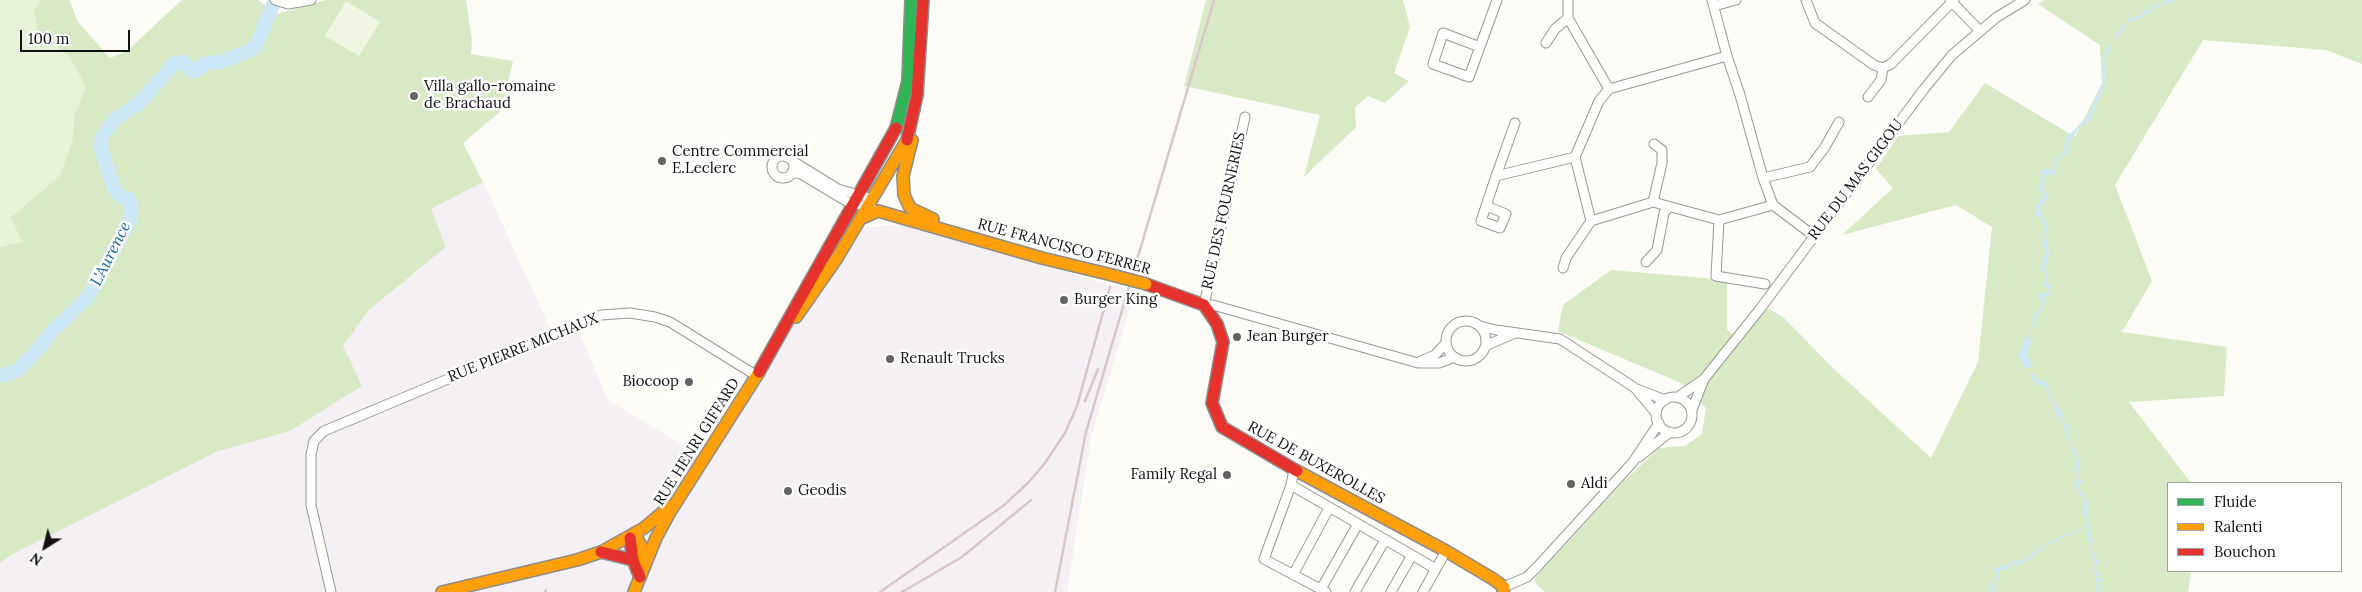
<!DOCTYPE html>
<style>
body{margin:0}
#map{position:relative;width:2362px;height:592px;overflow:hidden;background:#fdfcf7;font-family:Lora,serif}
canvas{display:block}
.legend{position:absolute;left:2167px;top:482px;width:175px;height:90px;box-sizing:border-box;background:#fff;border:1px solid #a0a0a0;margin:0;padding:6px 9px;list-style:none;font-size:15px;color:#111}
.legend li{display:flex;align-items:center;gap:10px;height:25px}
.legend b{width:25px;border:1px solid #a0a0a0}
.north{position:absolute;left:20px;top:522px;width:50px;height:50px;-webkit-text-stroke:4px #fff;paint-order:stroke;rotate:216deg;font-size:14px;font-weight:700;line-height:20px;text-align:center;color:#111}
.north::after{content:'';display:block;margin:auto;width:18px;height:22px;background:#111;clip-path:polygon(50% 0,100% 100%,50% 72%,0 100%)}
.scale{position:absolute;left:20px;top:30px;width:110px;height:22px;box-sizing:border-box;border:2px solid #111;border-top:0;padding-left:6px;font-size:15px;line-height:18px;white-space:nowrap;color:#111;-webkit-text-stroke:4px #fff;paint-order:stroke}
</style>
<div id="map">
<canvas width="2362" height="592"></canvas>
<ul class="legend">
<li><b style="height:6px;background:#30b455"></b>Fluide</li>
<li><b style="height:6px;background:#ff9f0a"></b>Ralenti</li>
<li><b style="height:6px;background:#e5322d"></b>Bouchon</li>
</ul>
<div class="north">N</div>
<div class="scale">100 m</div>
</div>
<script>
const context = document.querySelector('canvas').getContext('2d');
context.lineJoin = 'round';
function fill(path, color) { context.fillStyle = color; context.fill(path, 'evenodd'); }
const shape = rows => new Path2D(rows.map(r => 'M' + r).join(''));
function trace(path, color, width, dash) { context.strokeStyle = color; context.lineWidth = width; context.lineCap = dash ? 'butt' : 'round'; context.setLineDash(dash || []); context.stroke(path); }
function drawText(font, color, halo, rows, align = 'center') {
  context.font = font + ' Lora,serif'; context.lineWidth = 5; context.setLineDash([]); context.textBaseline = 'middle'; context.strokeStyle = halo; context.fillStyle = color; for (const [text, x, y, turn = 0] of rows) {
    context.save(); context.translate(x, y); context.rotate((+turn || 0) * Math.PI / 180); context.textAlign = isNaN(turn) ? turn : align; if (halo) context.strokeText(text, 0, 0); context.fillText(text, 0, 0); context.restore();
  }
}
fill(shape([
 [483,182,555,339,578,330,608,400,704,458,848,229,904,224,1135,292,1091,437,1067,592,0,592,0,563,11,555,216,451,290,431,361,386,343,346,369,310,446,247,430,209]
]), '#f5f0f3');
fill(shape([
 [0,0,40,0,34,12,38,33,68,55,86,87,75,113,72,142,59,177,46,190,22,242,0,247]
]), '#e7f3d7');
fill(shape([
 [40,0,69,0,78,22,110,58,127,51,182,0,258,0,277,14,326,0,466,0,472,40,471,54,513,61,502,110,463,143,483,182,431,209,446,247,369,310,343,346,362,386,290,431,216,452,11,555,0,563,0,247,22,242,11,217,59,177,72,142,75,113,86,87,68,55,38,33,34,12],
 [1206,0,1403,0,1410,27,1394,73,1409,81,1385,103,1368,96,1355,107,1356,127,1304,177,1320,115,1184,86],
 [2045,0,2362,0,2362,64,2326,50,2203,40,2115,185,2152,281,2122,332,2227,347,2224,396,2129,402,2191,483,2168,483,2168,571,2191,571,2188,592,1545,592,1536,584,1535,578,1620,485,1659,448,1685,446,1702,434,1706,408,1681,383,1558,331,1563,305,1611,270,1727,280,1727,329,1740,343,1767,308,1783,317,1834,369,1931,458,1978,362,1992,227,1956,205,1842,235,1893,188,1876,169,1898,136,1949,132,1985,83,2075,137,2102,83,2100,45,2038,4]
]), '#d8eac5');
fill(shape([
 [346,1,380,22,359,56,325,36]
]), '#f0f6e1');
fill(shape([
 [2176,0,2154,8,2140,18,2131,20,2120,29,2104,59,2105,75,2103,89,2089,121,2079,128,2072,139,2069,141,2067,155,2062,156,2055,167,2056,175,2048,174,2044,178,2043,188,2048,197,2039,208,2048,227,2044,239,2048,241,2047,247,2050,253,2045,266,2048,279,2046,283,2051,286,2051,294,2043,297,2046,303,2037,316,2036,323,2029,335,2031,343,2027,356,2032,367,2025,368,2018,355,2034,322,2033,318,2043,304,2039,297,2040,293,2048,293,2050,290,2042,284,2046,277,2041,265,2046,253,2042,239,2045,229,2040,216,2036,216,2035,210,2036,206,2045,195,2040,191,2042,170,2047,168,2051,172,2056,159,2064,151,2067,137,2078,126,2084,124,2103,83,2102,60,2104,55,2122,26,2154,6],
 [2029,374,2034,374,2038,380,2048,383,2050,397,2063,413,2061,421,2069,425,2068,435,2077,459,2081,463,2077,470,2082,483,2077,484,2088,503,2088,513,2086,515,2089,519,2090,538,2093,540,2092,549,2095,555,2092,558,2099,561,2096,568,2100,577,2100,581,2097,583,2101,592,2098,592,2095,586,2095,580,2098,577,2093,570,2096,563,2089,558,2093,554,2090,548,2091,543,2087,539,2088,526,2050,544,2020,565,2014,563,2007,570,1999,569,2000,578,1994,582,1994,591,1988,592,1991,589,1991,583,1998,576,1994,571,1995,568,2001,566,2006,567,2013,561,2020,562,2048,543,2087,525,2087,520,2083,515,2084,500,2075,485,2075,481,2079,480,2074,469,2077,465,2066,435,2065,426,2060,422,2052,401,2049,399,2046,387,2036,383]
]), '#cde8f7');
trace(shape([
 [2163,4,2173,0],
 [2146,13,2155,6],
 [2128,21,2142,16],
 [2116,37,2123,26],
 [2105,56,2111,46],
 [2101,90,2104,80,2103,66],
 [2078,128,2088,117]
]), '#cde8f7', 2.5);
trace(shape([
 [0,376,17,371,41,346,50,333,88,297,130,221,131,207,129,199,122,197,115,191,100,146,102,137,114,120,139,103,175,63,184,62,192,71,199,70,205,63,222,62,255,48,275,0]
]), '#cde8f7', 14);
const street = shape([
 [275,0,288,4,311,0],
 [1568,0,1568,18,1609,89],
 [1712,0,1727,56,1740,95,1763,178,1773,205,1814,236],
 [1806,0,1815,23,1874,65,1883,68,1891,64,1954,0],
 [1950,0,1980,31],
 [1714,6,1736,0],
 [1546,43,1555,29,1568,18],
 [1480,47,1443,33,1433,64,1469,77,1497,0],
 [1727,56,1609,89,1599,101,1575,157,1591,221,1653,202,1719,220,1773,205],
 [1868,97,1881,80,1883,68],
 [1245,117,1204,305,1213,305,1418,363,1439,363,1455,357],
 [1515,123,1496,176,1575,157],
 '772 167a11 11 0 1 1 22 0a11 11 0 1 1-22 0Z',
 [791,160,838,189,866,197],
 [792,172,801,174,846,201,873,209],
 [1763,178,1810,167,1825,147,1839,122],
 [1653,202,1662,163,1662,150,1654,144],
 [1486,206,1506,214,1500,228,1481,221,1496,176],
 [1719,220,1716,276,1765,284],
 [1646,262,1657,250,1664,213,1668,208],
 [1563,268,1566,258,1591,221],
 '1446 341a20 20 0 1 1 40 0a20 20 0 1 1-40 0Z',
 [1480,326,1496,330,1560,339,1635,388,1656,413],
 [1487,345,1513,334],
 [1421,361,1435,355,1446,343],
 [1637,389,1665,400],
 '1656 415a18 18 0 1 1 36 0a18 18 0 1 1-36 0Z',
 [1678,397,1704,379],
 [1692,410,1704,379,1760,309,1924,89,1952,55,1997,17,2025,0],
 [1639,457,1670,432],
 [1294,470,1291,485,1436,569],
 [1291,485,1264,559,1326,592],
 [1293,575,1329,508],
 [1504,587,1527,577,1538,566,1633,462,1659,423],
 [1321,589,1358,524],
 [331,592,311,505,311,455,314,441,324,431,601,315,630,313,655,317,670,322,757,376],
 [1355,592,1385,540],
 [1391,592,1412,555],
 [1423,592,1446,551]
]);
const fast = shape([
 [896,128,908,81,911,0]
]);
const slow = shape([
 [912,140,903,176,904,195,910,208,933,219],
 [862,218,878,211,1042,258,1112,275],
 [796,317,837,258,907,140],
 [1297,471,1446,551,1493,579,1504,587,1503,592],
 [635,534,643,550,643,564],
 [442,592,577,560,601,552,644,528,670,506],
 [634,592,656,538,670,512,759,372]
]);
const jam = shape([
 [907,140,917,95,923,0],
 [1146,284,1204,305,1217,324,1223,342,1212,403,1222,427,1297,471],
 [759,372,896,128],
 [630,538,633,560,640,577],
 [601,552,633,560]
]);
trace(street, '#979795', 11);
trace(fast, '#8e8d8b', 14);
trace(slow, '#8e8d8b', 14);
trace(jam, '#8e8d8b', 14);
trace(street, '#fffffe', 9);
trace(fast, '#30b455', 11);
trace(slow, '#ff9f0a', 11);
trace(jam, '#e5322d', 11);
trace(shape([
 [1085,401,1098,369],
 [545,592,546,590],
 [880,592,1003,506,1028,483,1045,463,1065,433,1077,406,1110,287],
 [902,592,962,557,1031,500],
 [1055,592,1086,432,1214,0]
]), '#d9c6c7', 2.5);
const slowBridge = shape([
 [1112,275,1146,284]
]);
trace(slowBridge, '#8e8d8b', 14, []);
trace(slowBridge, '#ff9f0a', 11);
for (const [x, y, r, color] of [
 [414,96,5,"#646362"],
 [662,161,5,"#646362"],
 [1064,300,5,"#646362"],
 [1237,337,5,"#646362"],
 [890,359,5,"#646362"],
 [689,382,5,"#646362"],
 [1227,475,5,"#646362"],
 [1571,484,5,"#646362"],
 [788,491,5,"#646362"]
]) { const dot = new Path2D(); dot.arc(x, y, r, 0, 2 * Math.PI); context.fillStyle = color; context.fill(dot); trace(dot, '#fff', 2); }
drawText('15px', '#111', '#fff', [
 ["Villa gallo-romaine",424,87],
 ["de Brachaud",424,104],
 ["Centre Commercial",672,152],
 ["E.Leclerc",672,169],
 ["Burger King",1074,300],
 ["Jean Burger",1247,337],
 ["Renault Trucks",900,359],
 ["Biocoop",679,382,"right"],
 ["Family Regal",1217,475,"right"],
 ["Aldi",1581,484],
 ["Geodis",798,491]
], 'left');
drawText('15px', '#111', '#fff', [
 ["RUE DU MAS GIGOU",1856,180,-53],
 ["RUE DES FOURNERIES",1224,211,-78],
 ["RUE FRANCISCO FERRER",1064,247,15],
 ["RUE PIERRE MICHAUX",523,348,-22],
 ["RUE HENRI GIFFARD",697,442,-58],
 ["RUE DE BUXEROLLES",1316,463,29]
]);
drawText('italic 16px', '#1768a6', '#fff', [
 ["L'Aurence",111,254,-63]
]);
</script>
